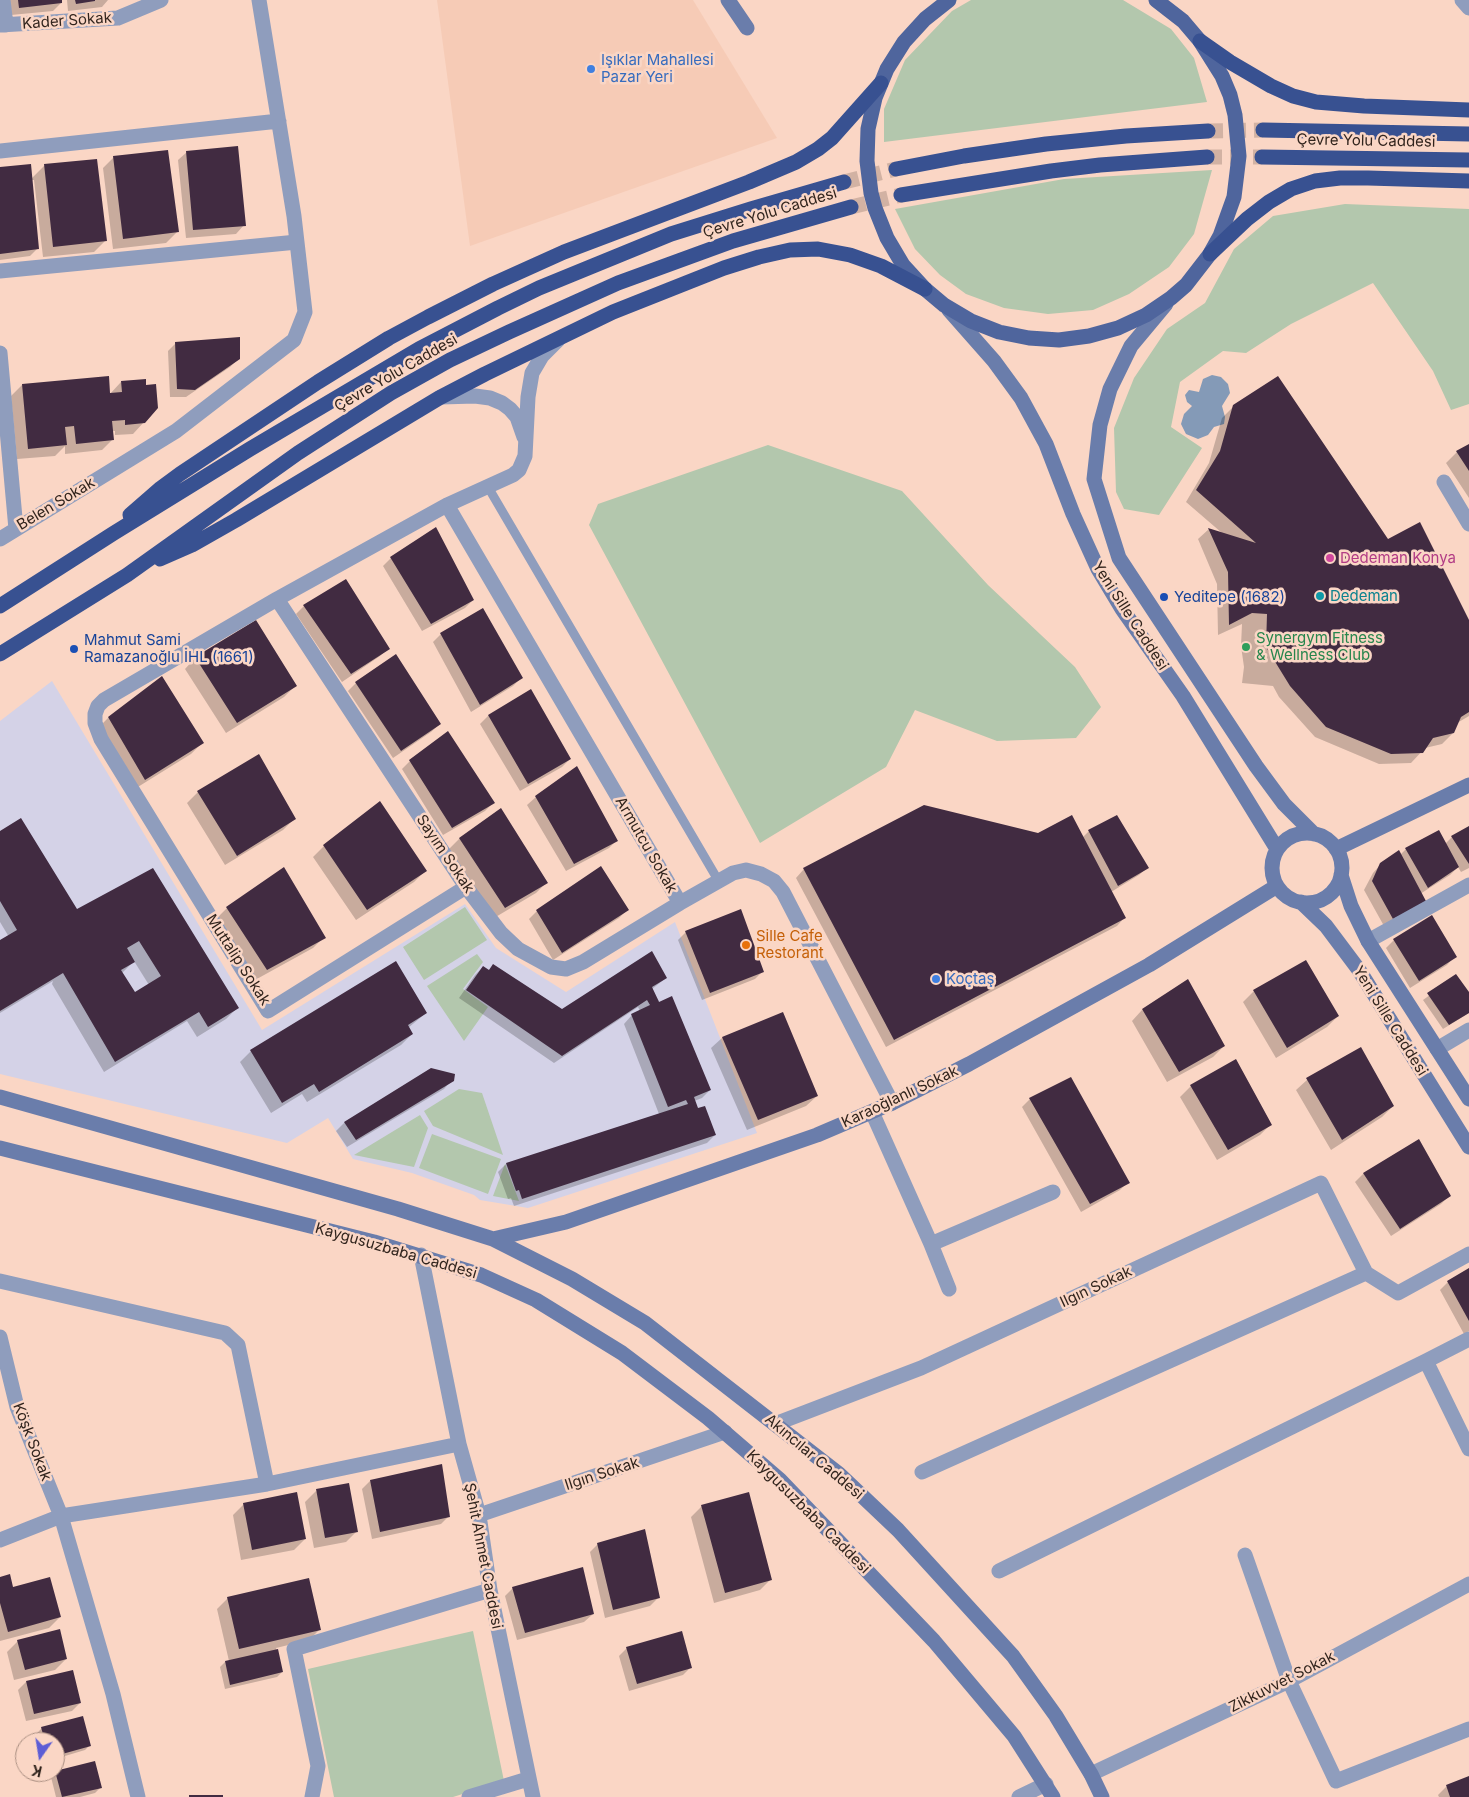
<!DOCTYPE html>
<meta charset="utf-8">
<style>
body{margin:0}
#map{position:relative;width:1469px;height:1797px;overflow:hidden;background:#fad6c5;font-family:Inter,sans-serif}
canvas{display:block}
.north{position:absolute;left:15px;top:1732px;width:50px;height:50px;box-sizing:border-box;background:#fad6c5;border:1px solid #aa8f82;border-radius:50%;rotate:193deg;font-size:14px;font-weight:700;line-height:20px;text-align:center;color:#31241d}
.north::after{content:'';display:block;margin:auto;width:18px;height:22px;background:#5c5dd5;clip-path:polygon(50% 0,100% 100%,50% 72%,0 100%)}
</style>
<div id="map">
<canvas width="1469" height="1797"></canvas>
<div class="north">K</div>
</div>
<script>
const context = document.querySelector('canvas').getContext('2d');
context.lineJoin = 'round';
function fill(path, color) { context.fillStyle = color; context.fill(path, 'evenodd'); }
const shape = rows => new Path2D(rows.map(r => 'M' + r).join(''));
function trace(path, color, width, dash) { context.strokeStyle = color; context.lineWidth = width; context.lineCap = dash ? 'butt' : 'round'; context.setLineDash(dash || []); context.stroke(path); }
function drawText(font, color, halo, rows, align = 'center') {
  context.font = font + ' Inter,sans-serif'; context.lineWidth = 5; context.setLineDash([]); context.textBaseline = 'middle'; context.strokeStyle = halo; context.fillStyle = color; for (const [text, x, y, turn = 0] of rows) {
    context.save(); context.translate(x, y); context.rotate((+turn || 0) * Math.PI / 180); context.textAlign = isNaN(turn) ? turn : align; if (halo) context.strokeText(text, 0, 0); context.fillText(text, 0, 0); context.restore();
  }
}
fill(shape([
 [437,0,693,0,777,138,470,246]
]), '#f6cbb6');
fill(shape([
 [52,681,262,1030,465,904,496,948,566,992,675,922,757,1133,528,1208,480,1200,474,1195,412,1173,353,1159,328,1118,287,1143,0,1074,0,721]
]), '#d4d2e7');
fill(shape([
 [971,0,1123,0,1171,29,1194,58,1207,102,884,142,884,109,905,60,952,11],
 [1212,170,1194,234,1169,267,1129,294,1093,310,1048,314,1004,308,966,294,940,275,915,249,895,209,1064,179],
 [1345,204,1469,209,1469,404,1451,410,1433,371,1373,283,1291,324,1246,353,1223,351,1180,382,1171,427,1202,448,1159,515,1124,509,1116,492,1114,428,1134,378,1167,329,1205,303,1234,249,1273,216],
 [768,445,902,491,988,585,1075,667,1101,707,1076,738,997,741,915,710,886,767,760,843,589,525,598,504],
 [465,907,487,940,424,980,403,947],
 [477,954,483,962,463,989,488,1007,464,1041,427,986],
 [459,1089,482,1093,503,1155,433,1126,424,1111],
 [420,1115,428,1128,414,1167,354,1155],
 [432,1134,501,1159,488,1194,419,1168],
 [505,1164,519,1201,493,1196],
 [473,1631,504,1781,453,1797,334,1797,308,1669]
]), '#b3c7ad');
fill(shape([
 [1212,375,1221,377,1228,384,1230,393,1222,406,1225,417,1224,424,1214,427,1208,435,1198,439,1186,434,1181,424,1184,414,1192,406,1187,402,1185,395,1189,390,1199,392,1203,379]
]), '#849ab7');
fill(shape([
 [9,0,61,0,61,3,53,11,11,15],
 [67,0,108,0,102,7,68,11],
 [187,152,244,225,236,234,186,238,178,160],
 [114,157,177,232,166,243,113,249,103,168],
 [96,160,105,241,94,252,43,257,34,180,31,180,38,248,30,256,0,260,0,169,31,179,44,166],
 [176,343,239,358,230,367,186,397,170,397,168,351],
 [121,382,144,422,133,434,115,435,115,431,112,431,113,439,102,450,65,454,65,446,55,456,17,459,11,396,22,385,109,395],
 [1234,406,1387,541,1469,623,1469,716,1457,723,1453,733,1442,744,1425,748,1411,763,1379,764,1315,737,1279,697,1273,686,1242,683,1244,667,1241,646,1242,624,1218,635,1217,584,1198,539,1209,529,1222,533,1186,502,1209,463,1222,418],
 [1469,445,1469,498,1446,463,1457,452],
 [391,558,473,600,465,608,422,631,383,566],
 [304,606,388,648,380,656,342,682,296,614],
 [255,622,295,686,284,697,226,733,185,669,195,658],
 [441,634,521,678,513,686,471,712,433,642],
 [356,683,440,724,431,732,393,758,348,691],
 [531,691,570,759,562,767,520,791,480,724,488,716],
 [108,718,202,743,191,754,133,790,97,729],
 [410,761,493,803,485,811,443,835,402,769],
 [198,792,294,819,283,830,225,865,187,803],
 [536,797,617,840,609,848,566,871,527,805],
 [924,806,1039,835,1082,838,1089,831,1148,867,1139,875,1111,892,1125,917,1117,926,886,1047,796,878,804,869],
 [500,810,547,882,536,893,494,918,448,850,459,839],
 [1469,828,1469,868,1461,872,1458,867,1450,875,1420,894,1425,903,1384,926,1364,890,1373,873,1381,864,1400,855,1406,849,1438,832,1445,844,1452,837],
 [0,832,77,911,153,869,237,1008,226,1019,197,1037,187,1021,104,1072,52,984,53,981,0,1013,0,942,9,937,0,922],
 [134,961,149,985,134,994,122,973],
 [324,846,425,871,414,882,356,920,313,857],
 [227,908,324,937,313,948,255,980,216,919],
 [627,910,619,918,553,960,529,919,537,911],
 [686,932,763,971,755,979,702,1000,678,940],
 [1394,940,1455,956,1447,965,1410,988,1386,948],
 [395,963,426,1013,408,1028,412,1034,401,1045,307,1102,302,1094,271,1113,240,1062,251,1051],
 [493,966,562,1011,666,978,652,989,710,1090,702,1098,694,1101,698,1109,715,1135,707,1143,514,1206,511,1198,508,1199,498,1172,506,1164,659,1114,624,1024,632,1015,640,1011,638,1007,554,1063,459,998,475,975,483,967,488,971],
 [1456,976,1469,994,1469,1013,1443,1029,1423,1000],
 [1254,991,1338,1016,1327,1027,1276,1058,1243,1002],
 [1142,1010,1224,1046,1213,1057,1167,1082,1132,1021],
 [782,1014,817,1096,806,1106,747,1130,711,1048,722,1038],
 [1361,1049,1393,1106,1382,1117,1331,1150,1296,1090,1307,1080],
 [1236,1060,1271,1124,1260,1135,1217,1160,1180,1097,1191,1086],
 [431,1069,452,1080,444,1089,347,1147,336,1131,344,1123],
 [1030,1099,1128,1182,1120,1190,1081,1212,1022,1107],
 [1418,1140,1449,1196,1441,1204,1391,1236,1355,1182,1363,1174],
 [1469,1270,1469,1331,1464,1334,1440,1290,1448,1282],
 [370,1481,449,1516,441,1524,372,1539,362,1489],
 [316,1491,357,1531,346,1542,314,1548,305,1502],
 [244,1504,305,1539,294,1550,241,1560,233,1515],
 [702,1506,771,1579,760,1590,714,1603,691,1517],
 [598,1544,658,1598,650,1606,605,1618,590,1552],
 [0,1578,12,1589,60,1617,49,1628,0,1641],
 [513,1588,593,1614,584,1622,517,1640,505,1596],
 [228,1598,320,1629,309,1640,276,1648,282,1672,277,1677,225,1689,220,1667,225,1662,229,1661,217,1609],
 [18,1641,66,1659,55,1670,14,1680,7,1652],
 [627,1648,691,1667,683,1675,629,1691,619,1656],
 [26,1682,80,1703,72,1711,26,1721,18,1690],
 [42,1728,90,1745,85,1750,55,1759,55,1742,39,1742,37,1733],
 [56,1772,100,1788,95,1793,80,1797,56,1797,51,1777],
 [1469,1777,1469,1797,1439,1797,1438,1795,1446,1787]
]), '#0003');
fill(shape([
 [18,0,62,0,62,3,19,8],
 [75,0,95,0,95,1,76,4],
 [238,146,246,226,193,230,186,151],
 [168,150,179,232,123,239,113,156],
 [97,159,107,241,53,247,44,164],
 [31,164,39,249,0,254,0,167],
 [240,337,240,359,195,390,177,389,175,342],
 [109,376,110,393,122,392,121,381,146,379,146,385,156,384,158,408,145,423,125,425,125,420,112,421,114,440,76,444,74,426,65,427,67,445,28,449,22,384],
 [1278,376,1388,539,1420,522,1469,620,1469,712,1461,717,1454,733,1433,738,1423,753,1391,754,1326,727,1290,686,1266,647,1267,614,1252,613,1229,625,1228,572,1208,528,1256,543,1196,490,1220,451,1233,405],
 [1469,444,1469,471,1456,451],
 [436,527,474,600,431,624,390,557],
 [346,579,390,649,351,674,303,605],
 [483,608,523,678,480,705,440,633],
 [256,620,297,686,237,723,195,657],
 [396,654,441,724,401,751,355,682],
 [162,676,204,743,145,780,108,717],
 [531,689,571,759,528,784,488,715],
 [448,731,495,803,452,828,409,760],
 [259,754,296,819,237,856,197,791],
 [577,766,618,841,574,864,535,796],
 [380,801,427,871,367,910,323,845],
 [924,805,1038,833,1072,815,1126,918,894,1040,803,868],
 [501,808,548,883,505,908,459,838],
 [1117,815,1149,868,1118,886,1088,830],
 [21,818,77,909,153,868,239,1008,208,1027,199,1012,115,1062,63,973,0,1011,0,940,17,930,0,901,0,831],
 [139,941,161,976,135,992,121,970,135,962,127,948],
 [1469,826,1469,864,1451,836],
 [1439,830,1459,867,1428,888,1405,848],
 [1399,850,1427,903,1393,919,1372,881,1380,863],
 [601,866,629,910,562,953,536,910],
 [284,867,326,938,267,970,226,907],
 [741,909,764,972,710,993,685,931],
 [1432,915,1457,957,1419,981,1393,939],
 [652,951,667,978,652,987,659,1002,672,996,711,1090,694,1097,698,1108,705,1106,716,1135,522,1199,519,1190,516,1191,506,1163,688,1104,686,1100,668,1107,631,1014,650,1005,647,1000,562,1056,466,990,483,966,489,970,493,964,562,1009],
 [1306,960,1339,1016,1287,1048,1253,990],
 [396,961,427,1013,408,1025,413,1034,319,1092,314,1084,282,1103,250,1050],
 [1456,974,1469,992,1469,1013,1449,1025,1427,993],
 [1188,979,1225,1046,1179,1072,1142,1009],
 [783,1012,818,1096,758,1120,722,1037],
 [1361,1047,1394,1106,1342,1140,1306,1078],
 [1236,1059,1272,1125,1228,1150,1190,1085],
 [431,1068,455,1074,454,1081,356,1140,344,1122],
 [1071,1077,1130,1183,1090,1204,1029,1098],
 [1419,1139,1451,1196,1400,1229,1363,1173],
 [1469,1268,1469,1321,1447,1281],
 [442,1464,450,1517,380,1532,370,1480],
 [349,1483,358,1532,325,1538,316,1489],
 [297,1492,306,1539,252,1550,243,1503],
 [749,1492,772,1580,725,1593,701,1505],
 [645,1529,660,1598,613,1610,597,1543],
 [583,1567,594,1614,525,1633,512,1587],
 [10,1574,13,1587,50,1577,61,1617,8,1632,0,1603,0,1577],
 [309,1578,321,1630,239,1649,227,1597],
 [60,1629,67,1659,25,1670,17,1640],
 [682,1631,692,1668,637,1684,626,1647],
 [278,1649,283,1672,230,1685,225,1661],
 [73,1670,81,1703,34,1714,26,1681],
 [83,1716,91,1746,55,1756,55,1742,45,1742,41,1727],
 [95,1761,102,1788,62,1797,55,1771],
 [1469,1776,1469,1797,1450,1797,1446,1785],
 [189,1795,223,1795,223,1797,189,1797]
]), '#412b41');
trace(shape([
 [1208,131,1263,130],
 [1207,157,1262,157],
 [844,182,896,169],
 [851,207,901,195]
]), '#d2b2a3', 15, [15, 8]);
trace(shape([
 [488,487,718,880]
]), '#8f9dbd', 9);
trace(shape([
 [3,0,6,25],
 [1462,0,1469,8],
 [0,25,118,18,161,0],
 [0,151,279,121],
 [0,271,297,242],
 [0,353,16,529],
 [441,397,475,396,490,398,502,403,510,409,517,417,524,437],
 [1444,482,1469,524],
 [447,505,680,903,733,873,746,870,761,874,774,881,783,892,892,1103],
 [0,539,176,431,294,340,305,312,294,216,259,0],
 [277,599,466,887,501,933,518,949,551,967,566,969,583,962,680,903],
 [466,887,268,1011,101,739,95,723,95,714,98,706,104,700,277,599,447,505,513,475,519,470,525,456,528,397,532,373,542,356,558,340],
 [1368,941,1469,885],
 [1437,1049,1469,1030],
 [872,1112,931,1244,1053,1192],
 [931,1244,949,1289],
 [421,1255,459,1444,479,1515,490,1590,533,1797],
 [0,1281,225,1333,238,1345,267,1484],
 [0,1337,17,1407,61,1516,113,1694,138,1797],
 [1426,1361,1469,1449],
 [775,1424,921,1368,1321,1183,1366,1273],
 [922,1472,1366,1273,1398,1293,1469,1254],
 [479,1515,725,1432],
 [0,1540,61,1516,267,1484,459,1444],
 [1245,1555,1289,1681,1336,1781,1469,1729],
 [999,1571,1426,1361,1469,1339],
 [1091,1774,1289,1681,1469,1584],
 [312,1797,318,1766,294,1649,490,1590],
 [469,1797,528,1779],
 [1019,1797,1046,1784]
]), '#8f9dbd', 15);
trace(shape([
 [728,0,747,28],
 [1166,304,1131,346,1110,389,1100,425,1094,479,1119,558,1256,766,1284,804,1314,834],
 [949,310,994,361,1021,398,1046,444,1073,514,1098,569,1122,609,1183,696,1277,849],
 '1272 868a35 35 0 1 1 70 0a35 35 0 1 1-70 0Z',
 [1336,849,1469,785],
 [1341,875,1351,906,1368,941,1469,1099],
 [1301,902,1326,926,1359,970,1469,1147],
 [0,1097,398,1209,493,1239,572,1279,645,1323,839,1474,898,1530,1013,1656,1056,1716,1091,1774,1102,1797],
 [0,1148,374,1242,481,1275,536,1300,622,1353,708,1418,780,1480,934,1641,1014,1736,1053,1797],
 [493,1239,566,1222,817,1135,892,1103,969,1064,1149,965,1277,886]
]), '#6a7dab', 15);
trace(shape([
 [949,0,925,19,904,42,887,69,875,98,868,129,867,161,871,193,875,208,887,238,903,265,925,289,944,305,971,321,999,332,1029,338,1059,340,1089,336,1118,328,1146,315,1171,298,1186,285,1210,254,1220,236,1234,197,1239,156,1235,115,1230,95,1222,76,1200,41,1183,21,1156,0]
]), '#4f659d', 15);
trace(shape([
 [1200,41,1230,62,1271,86,1293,96,1316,102,1364,106,1469,110],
 [1263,130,1469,134],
 [1262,157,1469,160],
 [896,169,964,156,1046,144,1126,136,1208,131],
 [901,195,1051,171,1100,165,1207,157],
 [1210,254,1247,219,1269,202,1291,189,1315,181,1340,178,1368,178,1469,181],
 [130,515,161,488,180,474,318,382,389,338,428,317,493,284,564,252,749,182,796,162,818,149,832,138,881,83],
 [160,559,192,545,236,520,439,398,485,374,613,312,724,268,759,257,790,250,818,249,850,255,881,266,925,289],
 [0,606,114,533,250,449,419,349,498,308,539,288,671,234,751,209,844,182],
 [0,654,127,575,298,453,391,393,450,360,509,332,618,283,733,241,851,207]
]), '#385191', 15);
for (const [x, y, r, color] of [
 [591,69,5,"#3f7fe0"],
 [1330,558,5,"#d1479c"],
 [1320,596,5,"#0f9aa8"],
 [1164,597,5,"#1a4fb4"],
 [1246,647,5,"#2e9e5b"],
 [74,649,5,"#1a4fb4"],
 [746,945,5,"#e8710a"],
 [936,979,5,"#3f7fe0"]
]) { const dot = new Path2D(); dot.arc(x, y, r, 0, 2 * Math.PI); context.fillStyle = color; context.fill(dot); trace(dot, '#fad6c5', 2); }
drawText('15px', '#31241d', '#fad6c5', [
 ["Kader Sokak",67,21,-4],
 ["Çevre Yolu Caddesi",1366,141,1],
 ["Çevre Yolu Caddesi",770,213,-17],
 ["Çevre Yolu Caddesi",396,373,-30],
 ["Belen Sokak",56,504,-31],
 ["Yeni Sille Caddesi",1130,616,57],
 ["Armutcu Sokak",646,845,60],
 ["Sayım Sokak",445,854,56],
 ["Muttalip Sokak",238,960,57],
 ["Yeni Sille Caddesi",1390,1021,58],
 ["Karaoğlanlı Sokak",900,1097,-25],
 ["Kaygusuzbaba Caddesi",396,1251,16],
 ["Ilgın Sokak",1096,1287,-25],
 ["Köşk Sokak",32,1442,69],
 ["Akıncılar Caddesi",814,1457,40],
 ["Ilgın Sokak",602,1474,-18],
 ["Kaygusuzbaba Caddesi",808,1512,45],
 ["Şehit Ahmet Caddesi",483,1556,79],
 ["Zikkuvvet Sokak",1282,1682,-27]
]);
drawText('15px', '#366cbe', '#fad6c5', [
 ["Işıklar Mahallesi",601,60],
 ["Pazar Yeri",601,77],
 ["Koçtaş",946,979]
], 'left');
drawText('15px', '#b23c85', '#fad6c5', [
 ["Dedeman Konya",1340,558]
], 'left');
drawText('15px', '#0d838f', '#fad6c5', [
 ["Dedeman",1330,596]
], 'left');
drawText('15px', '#164399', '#fad6c5', [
 ["Yeditepe (1682)",1174,597],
 ["Mahmut Sami",84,640],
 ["Ramazanoğlu İHL (1661)",84,657]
], 'left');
drawText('15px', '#27864d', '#fad6c5', [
 ["Synergym Fitness",1256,638],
 ["& Wellness Club",1256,655]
], 'left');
drawText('15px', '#c56008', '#fad6c5', [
 ["Sille Cafe",756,936],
 ["Restorant",756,953]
], 'left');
</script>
